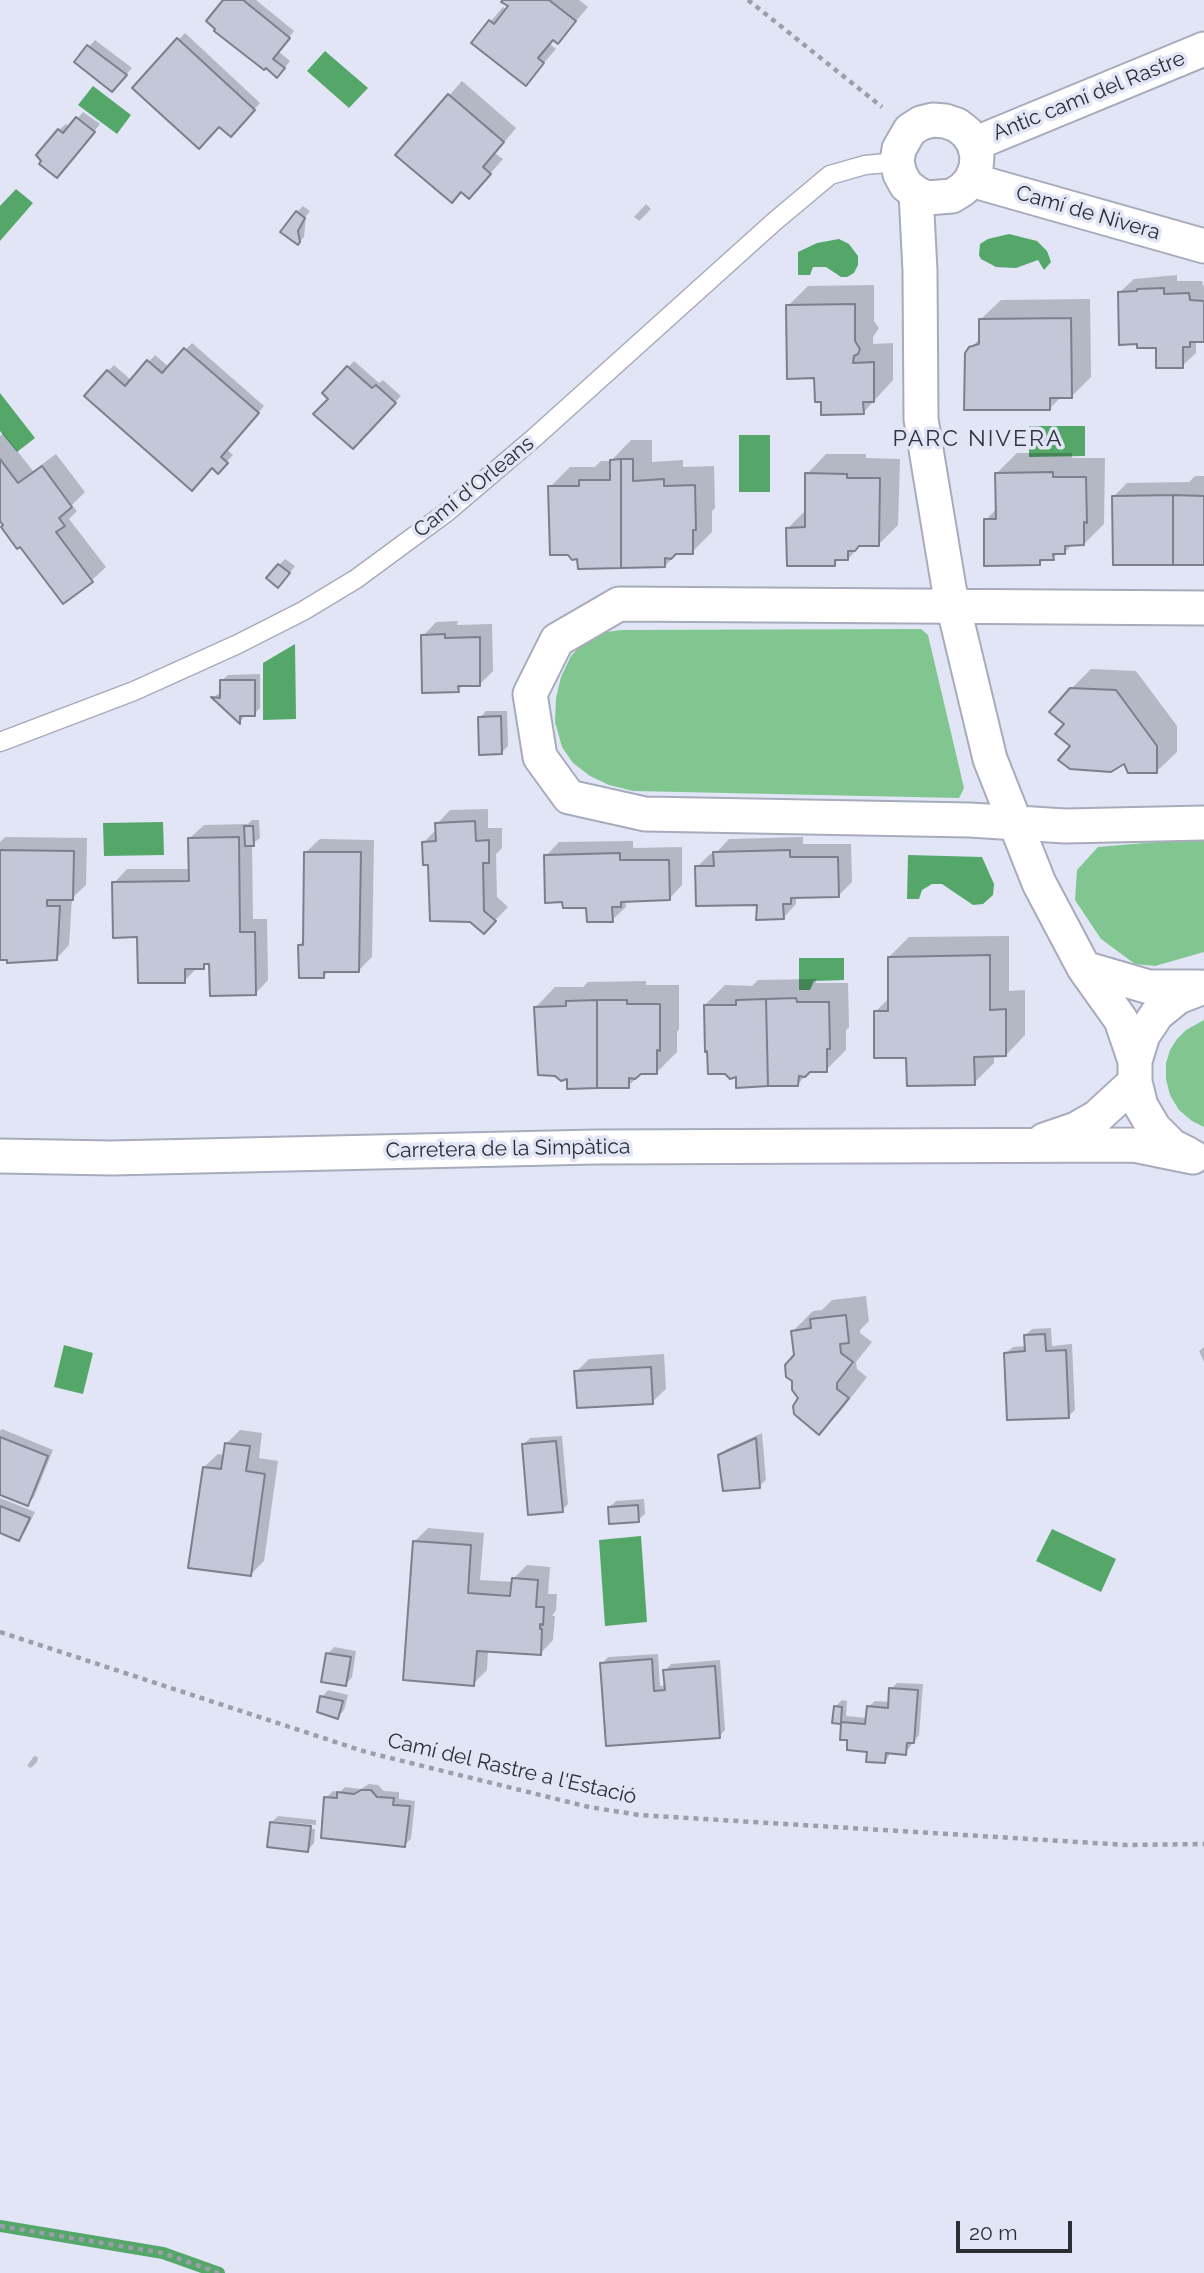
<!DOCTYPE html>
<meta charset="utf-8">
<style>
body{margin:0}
#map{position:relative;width:1204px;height:2273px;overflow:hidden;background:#e1e5f6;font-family:Raleway,sans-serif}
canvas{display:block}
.scale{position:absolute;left:956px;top:2221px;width:116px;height:32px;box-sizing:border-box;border:4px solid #2c2e34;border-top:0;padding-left:9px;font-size:21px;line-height:24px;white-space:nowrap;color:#2c2e34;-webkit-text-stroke:5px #e1e5f6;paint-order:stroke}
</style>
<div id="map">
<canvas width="1204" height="2273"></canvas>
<div class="scale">20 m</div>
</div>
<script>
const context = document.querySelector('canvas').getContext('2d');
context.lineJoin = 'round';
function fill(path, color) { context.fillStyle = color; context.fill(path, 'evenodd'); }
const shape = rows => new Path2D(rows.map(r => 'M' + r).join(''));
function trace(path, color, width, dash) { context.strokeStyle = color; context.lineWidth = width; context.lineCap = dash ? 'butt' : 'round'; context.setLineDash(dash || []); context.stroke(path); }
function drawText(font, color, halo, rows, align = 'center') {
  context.font = font + ' Raleway,sans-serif'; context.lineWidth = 7; context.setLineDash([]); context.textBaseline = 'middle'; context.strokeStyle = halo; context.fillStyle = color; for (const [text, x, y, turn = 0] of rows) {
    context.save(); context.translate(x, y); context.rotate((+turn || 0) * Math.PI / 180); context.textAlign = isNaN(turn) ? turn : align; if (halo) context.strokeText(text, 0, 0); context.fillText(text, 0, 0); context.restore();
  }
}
fill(shape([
 [921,629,928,635,964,788,959,798,633,791,609,785,590,776,573,763,562,747,555,722,556,698,561,677,571,656,580,646,606,632,622,630],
 [1204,838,1204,952,1155,966,1135,964,1101,939,1075,900,1077,870,1098,847],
 [1204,1020,1204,1127,1192,1121,1179,1110,1170,1095,1166,1079,1166,1063,1170,1050,1177,1039,1186,1030]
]), '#81c690');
fill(shape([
 [325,51,368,88,349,108,307,71],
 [93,86,131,115,117,134,78,105],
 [16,189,33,203,0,241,0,206],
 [1009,234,1037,241,1047,251,1051,262,1044,270,1038,260,1016,268,996,267,981,259,979,255,980,244,988,239],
 [839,239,849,244,858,256,858,265,854,273,847,277,841,277,826,267,813,267,810,275,798,275,798,252,817,243],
 [0,393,35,438,17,452,0,431],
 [1029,426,1085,426,1085,456,1029,457],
 [739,435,770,435,770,492,739,492],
 [295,644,296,719,263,720,263,663],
 [163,822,164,855,104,856,103,823],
 [908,855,982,857,994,884,993,895,983,904,973,905,942,884,932,884,922,890,919,899,907,899],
 [799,958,844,958,844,980,814,981,810,990,799,990],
 [64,1345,93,1353,83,1394,54,1387],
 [1052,1529,1116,1559,1101,1592,1036,1561],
 [641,1536,647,1622,605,1626,599,1540]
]), '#54a769');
fill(shape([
 [225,0,256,0,294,31,278,51,290,61,283,70,266,66],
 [506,0,579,0,588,7,558,42,554,39,550,44,556,49,526,83,473,42,503,7,507,10,510,6],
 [185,33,260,103,237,128,219,124,134,88],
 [95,40,132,68,118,84,76,62],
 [462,81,516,128,495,153,503,159,482,183,462,190,397,155],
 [83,112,100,124,63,170,59,130,66,124,70,128],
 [646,204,651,209,639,221,634,217],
 [303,206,310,211,306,216,304,237,298,243,297,212],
 [1177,275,1177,281,1202,281,1204,288,1204,340,1196,340,1196,353,1182,366,1158,346,1120,292,1134,279],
 [874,285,874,321,879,328,873,337,873,344,893,343,893,380,863,413,822,400,816,377,788,306,808,286],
 [1090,299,1091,377,1071,397,1061,397,1050,408,971,348,981,337,981,319,1001,300],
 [192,343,264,406,226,449,233,455,218,471,108,371,114,365,132,381,155,355,169,367],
 [354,361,379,383,383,380,401,396,353,447,330,398,324,393],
 [3,433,33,471,56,454,85,492,72,505,77,511,69,519,106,567,92,580,64,602,0,518,0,436],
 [631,440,652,440,652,462,683,460,683,467,714,466,715,508,712,511,712,532,692,552,678,552,665,566,579,557,550,487,570,467,595,467,601,461,611,461],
 [1017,453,1072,453,1072,458,1105,458,1104,524,1084,544,1073,544,1064,553,1058,553,1053,558,1045,558,1040,563,986,520,998,507,997,473],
 [826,454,866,454,866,458,900,459,898,525,878,545,862,544,848,559,840,558,834,564,788,528,807,509,807,474],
 [1195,476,1204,476,1204,563,1114,496,1127,483,1189,482],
 [285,559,295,566,285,579,279,565],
 [458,621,457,625,492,624,493,671,480,684,464,684,458,690,423,636,436,622],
 [1091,669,1136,671,1177,726,1177,752,1157,771,1072,746,1066,723,1071,689],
 [260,674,260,708,254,714,246,714,240,722,214,697,221,692,221,681,228,675],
 [486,711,507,711,508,746,502,752,480,718],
 [488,809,488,828,502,828,502,848,496,854,497,897,508,907,484,932,430,863,424,842,437,829,437,824,450,810],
 [252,820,259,820,260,838,252,844,253,919,267,919,268,980,255,994,211,962,198,967,184,981,139,936,114,883,127,869,190,869,190,838,204,825,248,824],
 [5,837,87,838,86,885,72,898,69,945,56,959,0,959,0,842],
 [803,837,803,844,851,844,852,882,839,895,796,896,796,904,783,918,697,867,710,854,715,854,729,839],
 [320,839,374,840,372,957,359,970,330,970,324,976,299,945,305,939,306,852],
 [633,841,633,848,682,847,682,885,669,899,625,900,626,907,612,920,588,906,546,856,559,842],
 [1009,936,1009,991,1025,990,1025,1035,1006,1055,994,1055,994,1063,974,1083,875,1012,890,997,889,957,909,937],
 [816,979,816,983,848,983,849,1027,846,1030,846,1050,826,1070,811,1070,798,1084,738,1074,705,1005,725,985,752,986,758,980],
 [646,981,646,985,679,985,679,1029,677,1032,677,1052,657,1072,643,1072,628,1086,568,1076,536,1007,555,987,583,987,588,982],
 [866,1296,869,1321,860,1330,860,1333,872,1342,856,1362,857,1369,867,1377,839,1413,819,1433,800,1397,793,1331,813,1311,822,1310,832,1300],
 [1051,1328,1052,1346,1072,1344,1075,1410,1068,1416,1006,1353,1013,1347,1026,1346,1026,1335,1032,1329],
 [1204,1347,1204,1362,1199,1351],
 [664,1354,666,1389,652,1402,576,1372,589,1359],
 [2,1429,53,1450,34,1497,28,1504,0,1493,0,1431],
 [240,1430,262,1433,259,1458,278,1461,264,1561,251,1574,204,1467,218,1454,225,1455,227,1443],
 [762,1433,766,1480,759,1486,720,1455,727,1449],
 [562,1436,568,1504,562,1510,524,1444,530,1438],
 [0,1498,35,1512,25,1532,19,1539,0,1531],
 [644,1499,645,1514,638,1520,610,1507,616,1501],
 [428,1528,484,1533,480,1580,513,1582,513,1579,527,1565,550,1567,548,1594,557,1594,556,1610,552,1616,555,1616,553,1640,540,1654,488,1650,487,1670,473,1684,415,1541],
 [334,1647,356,1651,352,1677,346,1684,328,1654],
 [658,1654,660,1686,666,1685,665,1671,671,1664,720,1660,725,1730,719,1736,602,1664,608,1657],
 [897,1683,923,1684,919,1735,905,1753,891,1752,885,1762,849,1738,842,1723,834,1722,835,1707,842,1700,847,1701,846,1716,867,1718,868,1707,875,1701,890,1702,891,1689],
 [328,1690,348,1695,344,1710,338,1717,322,1697],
 [34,1756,38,1757,37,1762,31,1768,27,1766],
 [369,1784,378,1785,384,1791,399,1792,399,1799,415,1801,411,1839,404,1845,326,1798,333,1791,340,1792,345,1787,361,1789],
 [278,1816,316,1820,316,1825,274,1821,274,1824,315,1829,314,1843,308,1850,271,1823]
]), '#0003');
trace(shape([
 [0,2226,163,2253,219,2273]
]), '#54a769', 12);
const building = shape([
 [223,0,243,0,290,38,273,59,285,68,277,78,266,68,264,70,214,31,215,29,206,21,223,0],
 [503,0,549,0,576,21,558,44,553,40,538,58,544,63,526,86,471,43,489,20,494,24,508,6,501,2,503,0],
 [177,38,255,110,231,137,219,127,199,149,132,88,177,38],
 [87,45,127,75,112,92,74,62,87,45],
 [448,94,504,142,483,167,491,174,469,199,461,192,452,203,395,155,448,94],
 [76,117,95,132,57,178,39,164,41,161,36,155,58,129,63,133,76,117],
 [296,211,305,218,298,231,300,242,298,245,280,232,296,211],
 [1164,288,1164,294,1189,293,1190,300,1204,301,1204,342,1190,342,1190,347,1183,347,1183,368,1156,368,1156,348,1137,348,1137,344,1119,345,1118,292,1137,291,1137,289,1164,288],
 [855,304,855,341,860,349,858,354,854,356,853,363,874,362,874,402,863,402,864,414,821,415,821,402,815,402,814,378,787,379,786,305,855,304],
 [1071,318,1072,398,1050,398,1050,410,964,410,965,353,969,347,979,344,979,319,1071,318],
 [184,348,259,413,221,457,228,463,218,474,212,468,192,491,84,396,107,370,125,386,147,360,162,373,184,348],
 [347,366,372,388,376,385,396,403,353,449,313,414,328,399,322,393,347,366],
 [0,459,18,483,42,466,72,507,59,518,65,526,56,532,93,582,63,604,20,547,17,549,1,527,3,525,0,521,0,459],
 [621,459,621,568,578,569,577,559,572,560,568,555,550,555,548,486,579,486,579,480,610,480,610,460,621,459],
 [621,459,633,459,633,481,664,479,664,486,695,485,696,530,693,530,693,554,676,554,671,559,665,558,665,567,621,568,621,459],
 [1053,472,1053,477,1086,477,1087,523,1084,522,1084,545,1065,546,1065,554,1053,554,1054,560,1040,560,1040,565,984,566,984,519,996,519,995,473,1053,472],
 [805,473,847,474,847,478,880,478,879,546,859,546,855,551,848,551,848,560,835,560,835,566,787,566,786,528,805,527,805,473],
 [1173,495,1204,496,1204,565,1173,565,1173,495],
 [1173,495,1173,565,1113,565,1112,496,1173,495],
 [278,564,290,573,278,588,266,578,278,564],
 [445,634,445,638,480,637,480,686,458,686,459,692,422,693,421,635,445,634],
 [220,680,255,680,255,716,240,716,240,724,211,697,220,698,220,680],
 [1070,688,1116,690,1157,746,1157,773,1128,773,1124,764,1111,772,1070,769,1058,760,1070,746,1055,734,1064,724,1049,712,1070,688],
 [501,716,502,754,479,755,478,717,501,716],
 [475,821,476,841,489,840,489,863,483,863,484,911,496,921,484,934,470,922,430,921,428,865,423,865,422,842,436,841,435,823,475,821],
 [244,826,253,826,254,846,245,846,244,826],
 [239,837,240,932,255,932,256,995,210,996,209,964,204,964,204,969,185,969,185,983,138,983,137,937,113,938,112,882,189,881,188,838,239,837],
 [0,850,74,851,73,900,47,900,47,906,60,906,57,960,7,963,7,960,0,960,0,850],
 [790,850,790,857,838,857,839,897,791,898,791,904,783,904,784,919,756,920,757,905,696,906,695,866,714,866,713,852,790,850],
 [304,852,361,852,359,972,324,972,324,978,299,978,298,945,303,945,304,852],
 [620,853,620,860,669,860,670,900,621,902,621,907,612,907,613,922,587,922,586,908,563,908,562,902,545,903,544,855,620,853],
 [990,955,990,1010,1006,1009,1006,1056,974,1057,975,1085,907,1086,906,1058,874,1058,874,1011,888,1011,888,957,990,955],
 [796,998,797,1002,829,1002,830,1049,827,1049,827,1072,810,1072,805,1077,799,1076,798,1086,768,1086,766,999,796,998],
 [766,999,768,1086,736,1088,736,1077,730,1079,725,1074,708,1074,707,1051,705,1052,704,1005,736,1005,736,1000,766,999],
 [597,1000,597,1088,567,1089,567,1079,561,1081,555,1076,538,1075,534,1007,566,1006,566,1001,597,1000],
 [597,1000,627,1000,627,1004,660,1004,660,1051,657,1050,657,1074,641,1074,635,1079,629,1078,629,1088,597,1088,597,1000],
 [846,1315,849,1343,840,1344,841,1353,853,1362,837,1383,837,1389,849,1398,819,1435,794,1414,793,1406,798,1398,792,1390,792,1381,786,1377,785,1365,794,1355,791,1331,811,1328,810,1319,846,1315],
 [1045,1334,1046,1351,1066,1350,1069,1418,1007,1420,1004,1353,1025,1351,1024,1335,1045,1334],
 [651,1367,653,1404,577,1408,574,1371,651,1367],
 [0,1437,48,1456,28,1506,0,1495,0,1437],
 [756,1438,760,1488,723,1491,718,1455,756,1438],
 [556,1441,563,1512,528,1515,522,1444,556,1441],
 [225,1443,250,1446,246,1471,265,1474,251,1576,188,1568,203,1467,221,1469,225,1443],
 [638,1505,639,1522,609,1524,608,1507,638,1505],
 [0,1506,30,1518,19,1541,0,1533,0,1506],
 [413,1541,471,1545,468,1593,510,1596,512,1578,538,1580,536,1607,544,1607,543,1625,540,1624,540,1629,542,1629,541,1655,477,1651,474,1686,403,1680,413,1541],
 [326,1653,351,1657,346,1686,321,1682,326,1653],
 [652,1659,654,1691,665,1690,663,1670,715,1666,720,1738,606,1746,600,1663,652,1659],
 [889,1688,918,1690,914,1743,907,1743,906,1755,886,1753,885,1763,866,1762,867,1752,847,1750,847,1740,840,1740,841,1724,832,1723,834,1706,842,1707,841,1722,865,1724,867,1706,888,1708,889,1688],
 [320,1696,343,1701,338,1719,317,1712,320,1696],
 [361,1790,371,1790,377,1797,394,1798,393,1805,410,1806,405,1847,321,1838,324,1797,337,1798,337,1792,354,1794,361,1790],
 [270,1822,311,1826,308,1852,267,1847,270,1822]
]);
fill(building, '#c3c7d7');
trace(building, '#7b7f8e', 2);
const lane = shape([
 [0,742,134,691,238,644,303,611,356,579,447,512,534,438,775,221,830,175,865,165,897,162]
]);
const street = shape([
 [974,144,1204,49],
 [971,180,1204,246],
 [916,193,927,198,952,196,963,189,971,180,976,168,977,156,974,144,967,133,957,125,945,121,933,120,921,123,910,130,899,149,897,162,900,174,906,185,916,193,920,271,921,419,949,588,990,759,1039,883,1084,968],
 [1204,608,619,604,557,640,530,694,540,757,569,797,645,814,970,820,1065,826,1204,823],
 [1135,1061,1121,1020,1084,968,1149,987,1199,987],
 [1044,1140,1076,1129,1097,1117,1135,1082],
 [1188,1154,1172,1146,1154,1128,1141,1106,1135,1082,1135,1061,1143,1035,1157,1014,1178,997,1204,987],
 [0,1156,112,1158,595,1147,1134,1145,1193,1157]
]);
trace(lane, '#a7abba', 21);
trace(street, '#a7abba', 37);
trace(shape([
 [748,0,882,107],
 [0,1632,366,1752,589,1807,639,1815,1127,1845,1204,1844],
 [0,2226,163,2253,219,2273]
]), '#9b9eab', 4.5, [5, 5]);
trace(lane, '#fff', 18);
trace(street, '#fff', 33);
drawText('21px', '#2c2e34', '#e1e5f6', [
 ["Antic camí del Rastre",1089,96,-22],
 ["Camí de Nivera",1088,213,16],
 ["Camí d'Orleans",474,487,-39],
 ["Carretera de la Simpàtica",508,1149,-1],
 ["Camí del Rastre a l'Estació",512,1769,13]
]);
context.letterSpacing = '2px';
drawText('23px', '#313541', '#e1e5f6', [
 ["PARC NIVERA",978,439]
]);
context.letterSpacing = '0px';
</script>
